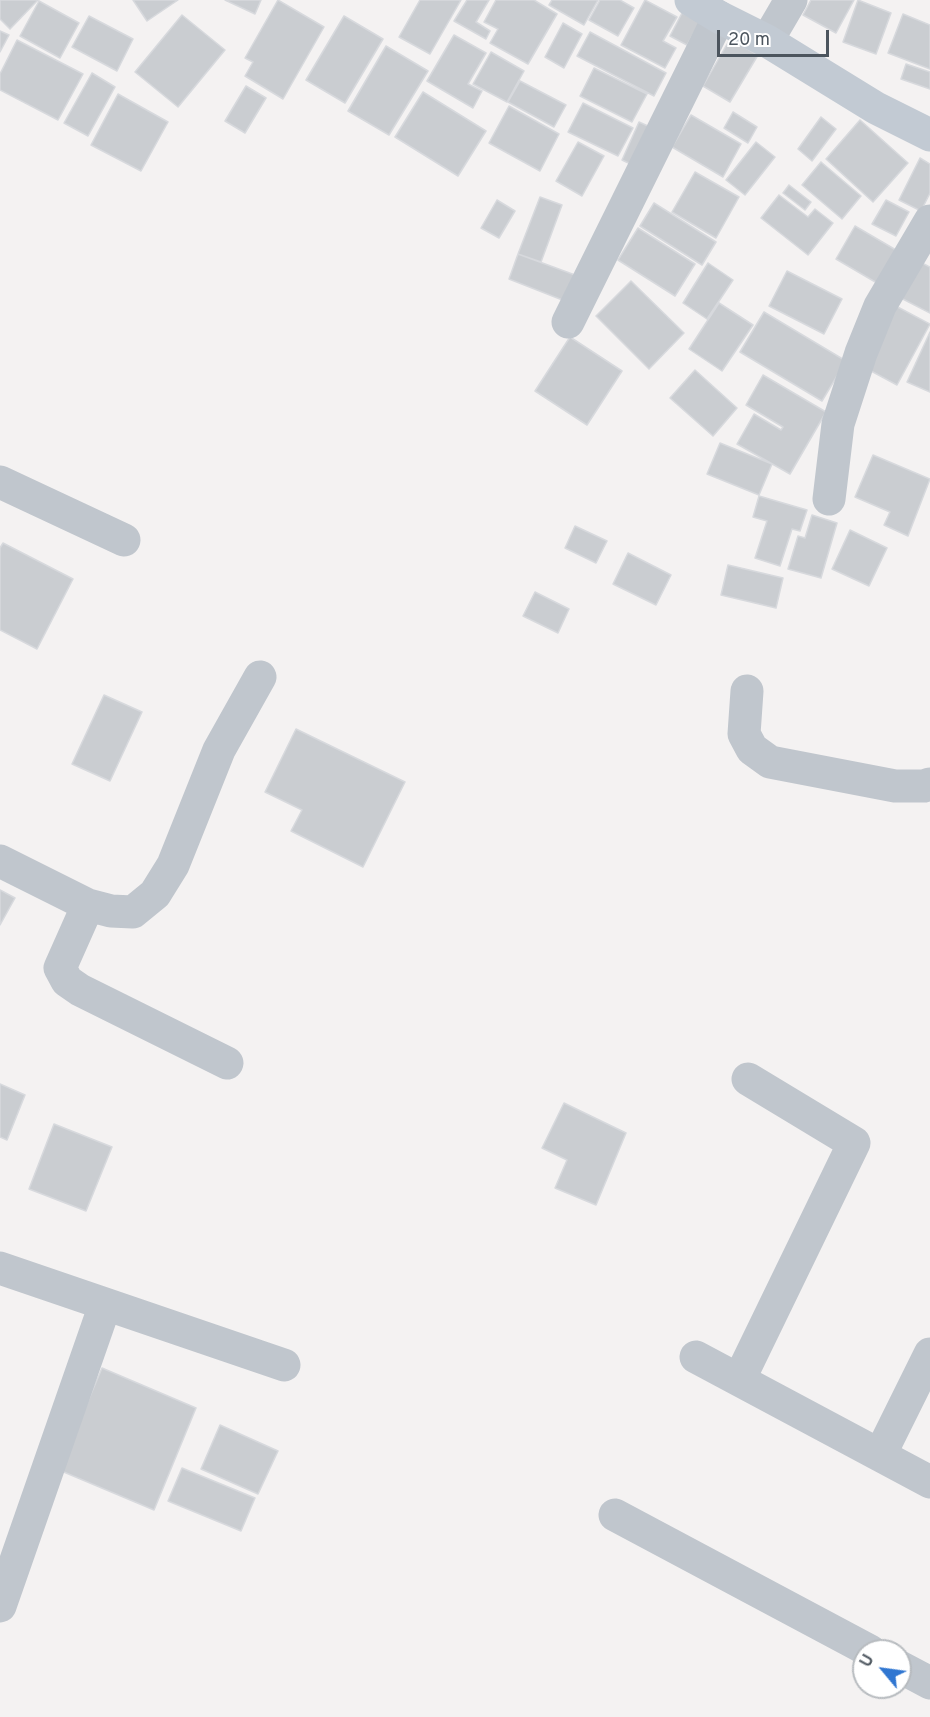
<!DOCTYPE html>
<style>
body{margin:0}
#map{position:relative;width:930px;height:1717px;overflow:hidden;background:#f4f2f2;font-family:Overpass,sans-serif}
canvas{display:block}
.north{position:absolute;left:852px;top:1639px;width:60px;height:60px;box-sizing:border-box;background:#fff;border:2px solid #b7bbbf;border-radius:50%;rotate:299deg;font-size:16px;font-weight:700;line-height:24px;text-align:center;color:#4c555e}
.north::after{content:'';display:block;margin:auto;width:21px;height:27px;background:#3076d1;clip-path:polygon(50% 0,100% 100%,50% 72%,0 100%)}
.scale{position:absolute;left:717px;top:30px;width:112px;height:27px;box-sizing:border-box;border:3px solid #4c555e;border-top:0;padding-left:8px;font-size:18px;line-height:21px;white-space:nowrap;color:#4c555e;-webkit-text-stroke:4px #fff;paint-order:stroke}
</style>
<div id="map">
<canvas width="930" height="1717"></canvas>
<div class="north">U</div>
<div class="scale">20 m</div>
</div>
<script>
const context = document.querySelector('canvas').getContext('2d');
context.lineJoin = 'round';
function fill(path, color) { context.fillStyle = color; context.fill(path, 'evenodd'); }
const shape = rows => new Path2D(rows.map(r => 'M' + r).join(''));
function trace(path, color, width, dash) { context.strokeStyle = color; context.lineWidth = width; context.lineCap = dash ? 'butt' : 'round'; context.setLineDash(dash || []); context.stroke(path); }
const building = shape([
 [0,0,38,0,10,29,0,19,0,0],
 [133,0,178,0,147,21,133,0],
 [225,0,261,0,255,14,225,0],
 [278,0,324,27,283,99,245,76,253,62,245,58,278,0],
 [420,0,461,0,430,54,399,37,420,0],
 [467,0,489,0,476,22,490,31,486,39,454,21,467,0],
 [496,0,534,0,557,14,528,64,490,43,498,29,484,22,496,0],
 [552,0,598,0,584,25,549,5,552,0],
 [600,0,620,0,634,8,618,36,589,20,600,0],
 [645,0,677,17,663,41,676,48,665,68,621,45,645,0],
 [811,0,854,0,836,33,803,15,811,0],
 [858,0,891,13,876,54,843,42,858,0],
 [39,1,79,23,60,58,20,36,39,1],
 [682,13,700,22,687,45,670,36,682,13],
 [903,14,930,25,930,69,888,53,903,14],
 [182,15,225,50,178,107,135,72,182,15],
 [89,16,133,39,117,71,72,47,89,16],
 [344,16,383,39,345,103,306,80,344,16],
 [563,23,582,34,564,68,545,57,563,23],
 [0,31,9,35,0,52,0,31],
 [590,32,666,73,654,96,577,56,590,32],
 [454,35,486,53,468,84,482,91,473,108,427,81,454,35],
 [730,39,758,55,730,102,703,86,730,39],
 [17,40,83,74,58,120,0,90,0,74,17,40],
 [386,46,428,71,389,135,348,111,386,46],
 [491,52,524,71,507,102,473,84,491,52],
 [906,64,930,72,930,89,901,79,906,64],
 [594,68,647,94,632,122,580,96,594,68],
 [92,73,115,87,88,136,64,123,92,73],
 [520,81,566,105,554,127,508,102,520,81],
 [246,86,266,98,245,133,225,121,246,86],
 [423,92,486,131,458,176,395,137,423,92],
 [118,94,168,122,141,171,91,145,118,94],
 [583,103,633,128,618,156,568,132,583,103],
 [509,106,559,134,540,171,489,143,509,106],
 [733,112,757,127,748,143,724,128,733,112],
 [691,115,741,144,723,177,672,147,691,115],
 [821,117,836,129,812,161,798,149,821,117],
 [860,120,908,163,873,202,826,159,860,120],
 [639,122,659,131,641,169,622,160,639,122],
 [578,142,604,156,582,196,556,181,578,142],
 [756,142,775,157,745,195,726,180,756,142],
 [920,158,930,164,930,193,921,211,899,200,920,158],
 [821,162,861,196,842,219,802,185,821,162],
 [695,172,739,197,716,238,672,212,695,172],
 [789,185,811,202,805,210,783,193,789,185],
 [779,195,808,217,815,209,833,223,808,255,761,218,779,195],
 [540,197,562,205,541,262,518,254,540,197],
 [497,200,515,211,499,238,481,228,497,200],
 [886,200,909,212,896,236,872,224,886,200],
 [654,203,716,242,702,265,640,226,654,203],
 [855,226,896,250,877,283,836,259,855,226],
 [638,228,695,264,675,296,618,260,638,228],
 [518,254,575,275,565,301,509,279,518,254],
 [918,261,930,267,930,313,899,297,918,261],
 [708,263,733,280,707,319,683,303,708,263],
 [787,271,842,299,824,334,769,306,787,271],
 [631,281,684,333,649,369,596,316,631,281],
 [719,303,753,325,722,371,689,349,719,303],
 [892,304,930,324,897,385,860,365,892,304],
 [764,312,846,361,822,401,740,352,764,312],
 [930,332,930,392,907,382,930,332],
 [570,337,622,371,587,425,535,391,570,337],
 [695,370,737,408,713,436,670,398,695,370],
 [763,375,826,412,790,474,737,444,754,414,781,430,783,427,746,405,763,375],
 [720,443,772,464,759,495,707,474,720,443],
 [873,455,930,479,908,536,884,525,890,512,855,497,873,455],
 [759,496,807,510,800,531,792,529,780,566,755,558,767,521,753,517,759,496],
 [812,515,837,523,821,578,788,569,798,536,805,538,812,515],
 [575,526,607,541,596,563,565,548,575,526],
 [850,530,887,548,869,586,832,569,850,530],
 [3,543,73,579,37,649,0,630,0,548,3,543],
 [628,553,671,575,656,605,613,584,628,553],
 [728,565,783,578,776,608,721,595,728,565],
 [535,592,569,609,558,633,523,616,535,592],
 [104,695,142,712,110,781,72,764,104,695],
 [296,729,405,782,363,867,291,831,302,810,265,792,296,729],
 [0,890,15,898,0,925,0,890],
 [0,1084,25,1095,7,1140,0,1137,0,1084],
 [564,1103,626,1133,596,1205,555,1188,567,1160,542,1148,564,1103],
 [54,1124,112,1147,86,1211,29,1189,54,1124],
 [102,1368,196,1408,154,1510,59,1470,102,1368],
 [220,1425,278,1451,258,1494,201,1469,220,1425],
 [182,1468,255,1498,241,1531,168,1501,182,1468]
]);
fill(building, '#cacdd1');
trace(building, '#d7d9dd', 1.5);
trace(shape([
 [767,41,791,0],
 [568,322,719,17],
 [0,482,124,540],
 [829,499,838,424,861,353,880,306,930,221],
 [747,691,744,734,752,749,770,762,895,786,924,786,930,784],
 [0,861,88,905,111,911,133,912,155,894,173,865,219,750,260,677],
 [88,905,60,968,67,981,80,990,227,1063],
 [0,1268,284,1365],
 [696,1357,930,1482],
 [739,1380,854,1143,748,1079],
 [880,1455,930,1354],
 [615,1515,870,1651],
 [0,1606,105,1305],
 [900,1667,930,1683]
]), '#c0c6cd', 33);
trace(shape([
 [691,0,719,17,767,41,876,108,930,135]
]), '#c2cad3', 33);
</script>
